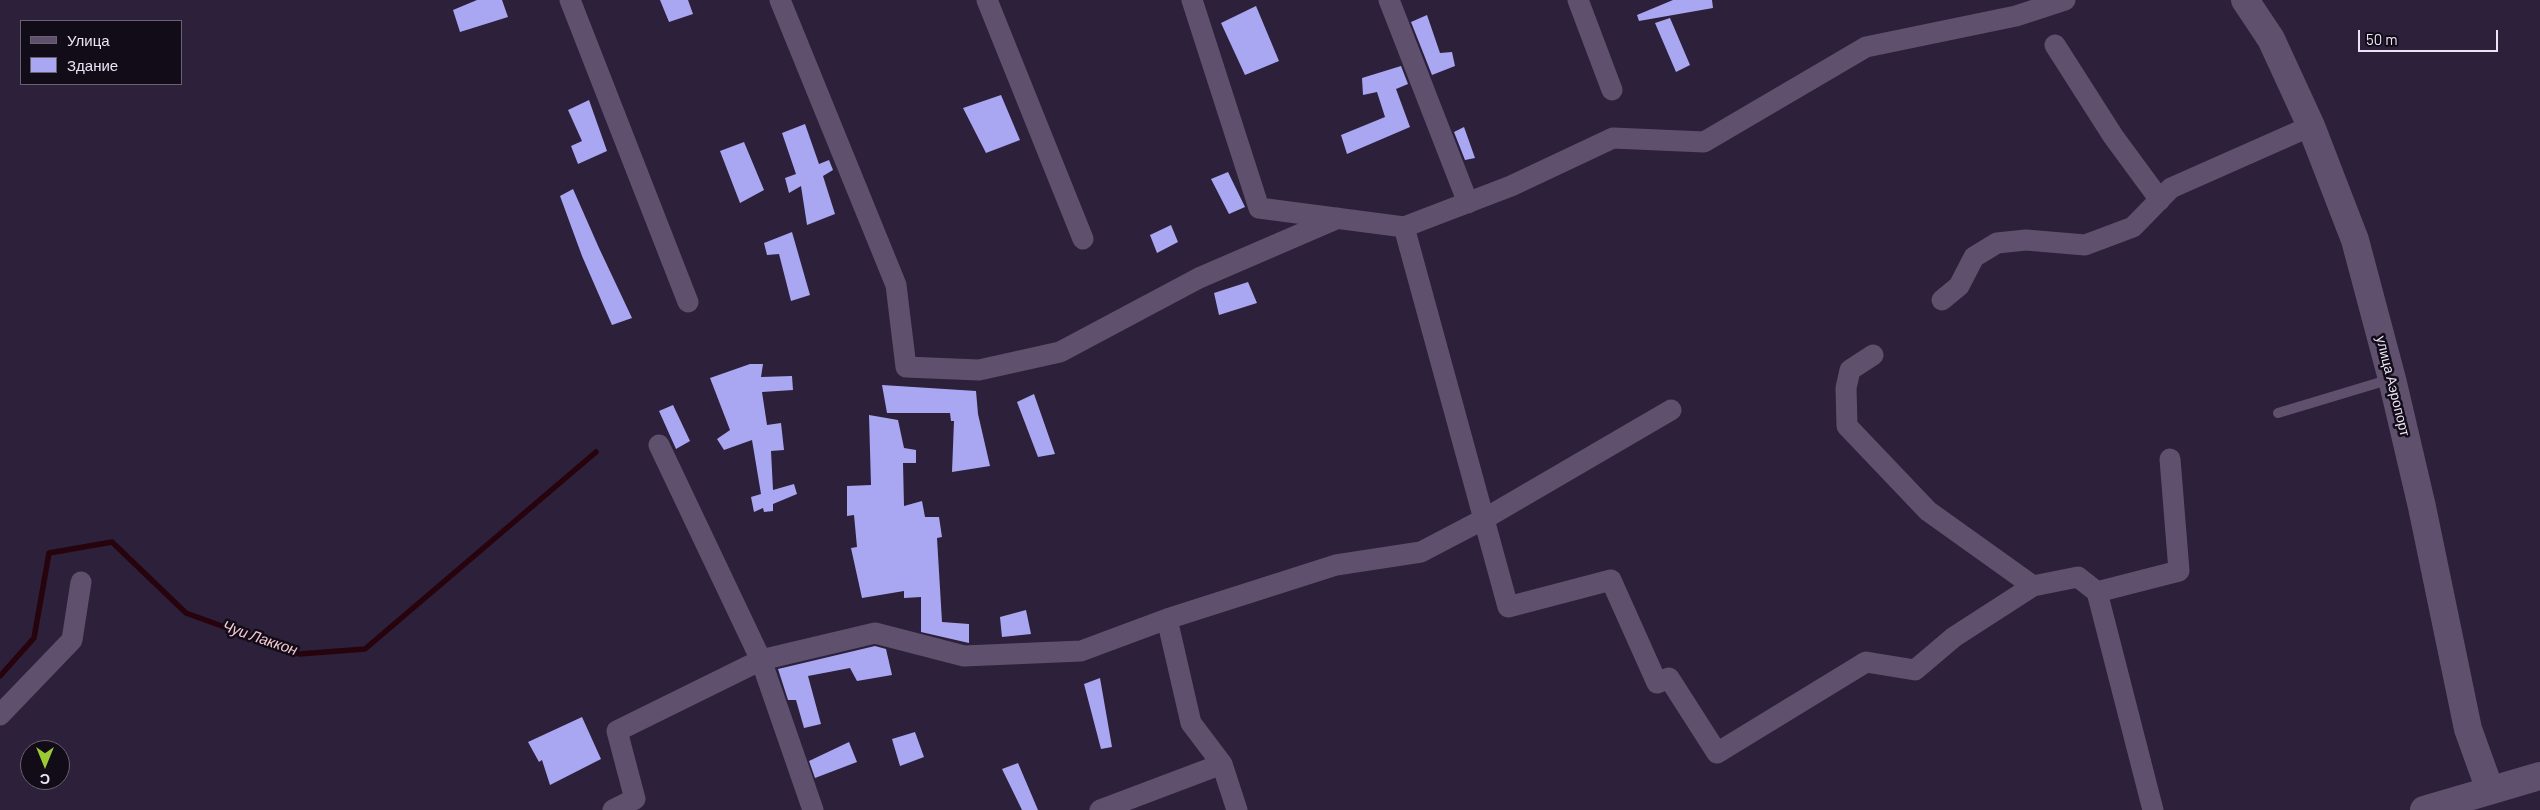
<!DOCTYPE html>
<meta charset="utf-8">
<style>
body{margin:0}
#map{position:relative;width:2540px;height:810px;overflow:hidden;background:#2c203a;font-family:Barlow,sans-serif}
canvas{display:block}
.legend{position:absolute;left:20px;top:20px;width:162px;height:65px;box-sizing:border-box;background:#120c18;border:1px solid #696271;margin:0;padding:6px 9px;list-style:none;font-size:15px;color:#ece4f6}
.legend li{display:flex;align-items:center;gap:10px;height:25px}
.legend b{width:25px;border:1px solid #696271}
.north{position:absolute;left:20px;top:740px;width:50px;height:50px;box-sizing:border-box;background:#120c18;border:1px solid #696271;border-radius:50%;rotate:180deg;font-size:14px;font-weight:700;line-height:20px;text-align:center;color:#ece4f6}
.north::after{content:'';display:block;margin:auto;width:18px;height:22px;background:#9bcb33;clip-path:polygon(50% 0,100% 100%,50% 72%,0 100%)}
.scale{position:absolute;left:2358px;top:30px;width:140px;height:22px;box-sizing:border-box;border:2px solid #ece4f6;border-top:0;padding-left:6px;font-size:15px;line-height:18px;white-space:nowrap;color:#ece4f6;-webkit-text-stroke:4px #120c18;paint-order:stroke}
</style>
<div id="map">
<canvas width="2540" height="810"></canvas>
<ul class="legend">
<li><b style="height:6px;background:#5f516e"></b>Улица</li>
<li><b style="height:14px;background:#aaa7f2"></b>Здание</li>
</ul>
<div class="north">С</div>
<div class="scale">50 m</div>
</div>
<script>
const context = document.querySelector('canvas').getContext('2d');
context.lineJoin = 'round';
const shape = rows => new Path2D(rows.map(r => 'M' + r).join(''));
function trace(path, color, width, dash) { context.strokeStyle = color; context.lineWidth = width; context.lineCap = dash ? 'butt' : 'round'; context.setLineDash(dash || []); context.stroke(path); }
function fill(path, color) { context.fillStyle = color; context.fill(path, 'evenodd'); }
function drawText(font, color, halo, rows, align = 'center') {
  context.font = font + ' Barlow,sans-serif'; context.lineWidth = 5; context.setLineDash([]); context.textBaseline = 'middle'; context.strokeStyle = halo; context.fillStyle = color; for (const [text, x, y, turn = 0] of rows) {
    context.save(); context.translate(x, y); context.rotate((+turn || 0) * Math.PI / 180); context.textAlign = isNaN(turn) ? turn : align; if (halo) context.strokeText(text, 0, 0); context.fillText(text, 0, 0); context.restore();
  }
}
trace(shape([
 [0,676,34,638,49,553,112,542,186,613,299,654,365,649,596,452]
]), '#27030e', 5.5);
fill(shape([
 [477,0,502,0,508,17,460,32,453,10],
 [660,0,688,0,693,14,669,22],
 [1673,0,1712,0,1713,8,1639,21,1637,15],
 [1256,6,1279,61,1245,75,1221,23],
 [1427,15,1440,53,1452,52,1455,66,1432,75,1411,22],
 [1670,18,1690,65,1676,72,1655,23],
 [1401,66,1408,84,1396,89,1410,127,1347,154,1341,135,1385,117,1377,92,1363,95,1362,78],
 [1001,95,1020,140,986,153,963,108],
 [589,100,607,151,578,164,571,146,582,141,568,110],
 [805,124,819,164,829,160,833,170,823,176,835,214,807,225,801,186,789,193,785,178,796,174,782,133],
 [1464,127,1475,158,1465,160,1454,132],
 [744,142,764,190,740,203,720,151],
 [1228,172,1245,207,1229,214,1211,179],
 [573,189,599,248,632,318,612,325,582,256,560,196],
 [1171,225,1178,242,1157,253,1150,235],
 [792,232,810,295,791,301,779,254,767,255,764,243],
 [1248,282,1257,303,1219,315,1214,293],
 [750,364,763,364,761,377,792,376,793,390,762,392,767,425,781,423,784,450,771,451,773,490,794,484,797,494,773,504,773,511,764,512,763,508,754,512,751,497,761,494,752,440,724,450,717,439,730,430,710,378],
 [882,385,976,391,978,414,990,466,952,472,954,421,951,421,950,413,887,413],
 [1034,394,1055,454,1038,457,1017,402],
 [673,405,690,441,676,449,659,411],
 [869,415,898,420,904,448,916,450,916,463,903,463,904,506,922,501,925,517,939,517,942,537,937,538,942,622,969,624,969,643,921,632,921,597,904,598,904,591,862,598,851,548,857,547,854,515,847,516,847,486,871,485],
 [1026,610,1031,634,1002,637,1000,617],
 [875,646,886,649,892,675,857,681,850,668,808,676,821,724,804,728,796,700,788,700,778,669],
 [1100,678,1112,747,1101,749,1084,684],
 [582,717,601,759,550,785,542,760,539,762,528,742],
 [915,732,924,757,900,766,892,739],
 [849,742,857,762,815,778,809,761],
 [1018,763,1038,810,1022,810,1002,769]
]), '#aaa7f2');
trace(shape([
 [2278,413,2391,379]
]), '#5f516e', 10);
trace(shape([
 [570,0,688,302],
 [780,0,896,285,906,367,979,370,1060,352,1199,278,1338,218],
 [987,0,1083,239],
 [1192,0,1259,208,1404,227,1511,186,1613,138,1704,142,1866,47,2016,16,2065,0],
 [1389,0,1468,203],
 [1578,0,1612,90],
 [2055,45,2113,136,2160,200],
 [1404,227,1508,607,1611,580,1657,683,1669,678,1717,753,1866,662,1915,670,1954,637,2033,586],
 [1942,300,1959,286,1974,257,1997,243,2026,240,2085,245,2133,227,2171,188,2311,126],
 [1873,355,1850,370,1846,388,1847,426,1928,511,2033,586,2078,577,2097,592,2153,810],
 [659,445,761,660,813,810],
 [2097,592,2179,571,2170,459],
 [1167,619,1191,723,1222,764,1237,810],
 [0,715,72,640,81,582],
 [613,810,635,799,617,731,761,660,875,633,964,656,1081,651,1167,619,1336,565,1421,552,1484,519,1671,410],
 [1100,810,1222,764]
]), '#5f516e', 21);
trace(shape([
 [2245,0,2271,39,2311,126,2355,240,2392,379,2422,507,2468,729,2490,790],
 [2424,810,2540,776]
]), '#5f516e', 28);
drawText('14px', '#ece4f6', '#120c18', [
 ["улица Аэропорт",2393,386,76]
]);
drawText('italic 15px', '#f8c9d2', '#120c18', [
 ["Чуи Лаккон",260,638,19]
]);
</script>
